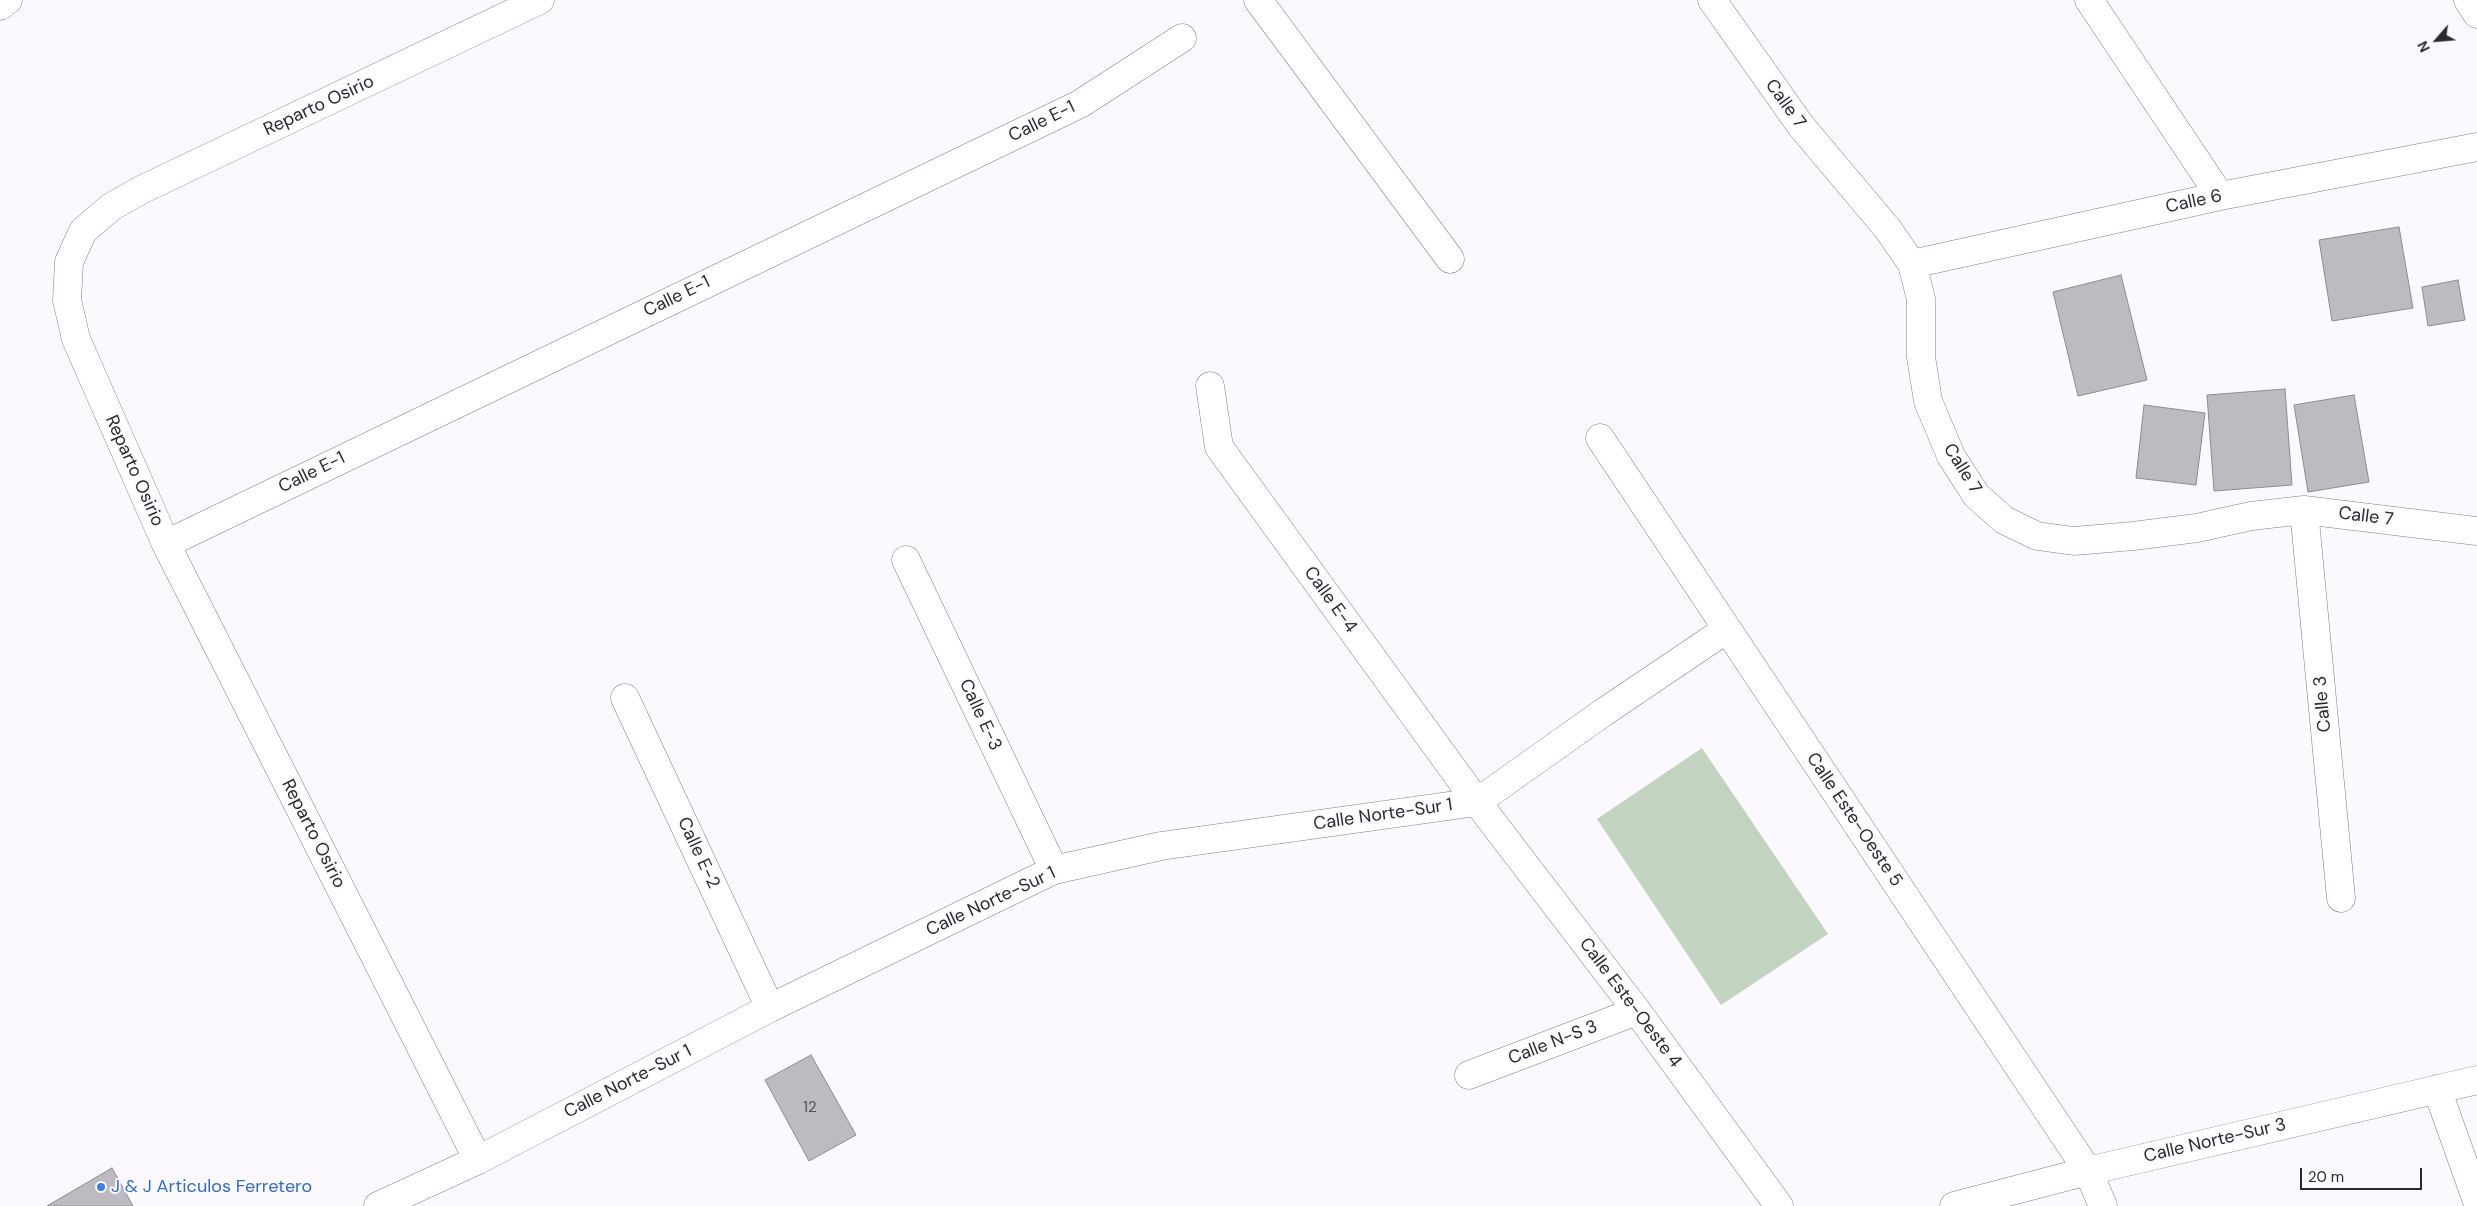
<!DOCTYPE html>
<style>
body{margin:0}
#map{position:relative;width:2477px;height:1206px;overflow:hidden;background:#fbf9fe;font-family:"DM Sans",sans-serif}
canvas{display:block}
.north{position:absolute;left:2412px;top:15px;width:50px;height:50px;-webkit-text-stroke:4px #fbf9fe;paint-order:stroke;rotate:243deg;font-size:14px;font-weight:700;line-height:20px;text-align:center;color:#2b2a2c}
.north::after{content:'';display:block;margin:auto;width:18px;height:22px;background:#2b2a2c;clip-path:polygon(50% 0,100% 100%,50% 72%,0 100%)}
.scale{position:absolute;left:2300px;top:1168px;width:122px;height:22px;box-sizing:border-box;border:2px solid #2b2a2c;border-top:0;padding-left:6px;font-size:15px;line-height:18px;white-space:nowrap;color:#2b2a2c;-webkit-text-stroke:4px #fbf9fe;paint-order:stroke}
</style>
<div id="map">
<canvas width="2477" height="1206"></canvas>
<div class="north">N</div>
<div class="scale">20 m</div>
</div>
<script>
const context = document.querySelector('canvas').getContext('2d');
context.lineJoin = 'round';
function fill(path, color) { context.fillStyle = color; context.fill(path, 'evenodd'); }
const shape = rows => new Path2D(rows.map(r => 'M' + r).join(''));
function trace(path, color, width, dash) { context.strokeStyle = color; context.lineWidth = width; context.lineCap = dash ? 'butt' : 'round'; context.setLineDash(dash || []); context.stroke(path); }
function drawText(font, color, halo, rows, align = 'center') {
  context.font = font + ' "DM Sans",sans-serif'; context.lineWidth = 4; context.setLineDash([]); context.textBaseline = 'middle'; context.strokeStyle = halo; context.fillStyle = color; for (const [text, x, y, turn = 0] of rows) {
    context.save(); context.translate(x, y); context.rotate((+turn || 0) * Math.PI / 180); context.textAlign = isNaN(turn) ? turn : align; if (halo) context.strokeText(text, 0, 0); context.fillText(text, 0, 0); context.restore();
  }
}
fill(shape([
 [1702,748,1828,934,1721,1005,1597,819]
]), '#c2d4c0');
const building = shape([
 [2399,227,2413,308,2332,321,2319,240,2399,227],
 [2121,275,2147,380,2078,396,2053,292,2121,275],
 [2458,280,2465,320,2428,326,2422,287,2458,280],
 [2285,389,2292,485,2214,491,2207,395,2285,389],
 [2354,395,2369,482,2308,492,2294,405,2354,395],
 [2144,405,2205,413,2196,485,2136,478,2144,405],
 [811,1055,856,1135,809,1161,765,1080,811,1055],
 [112,1168,133,1206,47,1206,112,1168]
]);
fill(building, '#bdbac1');
trace(building, '#8e8b92', 1);
const minor = shape([
 [1258,0,1450,259],
 [1712,0,1801,126,1887,228,1912,264,1921,299,1921,357,1928,401,1951,456,1976,495,2004,520,2037,536,2074,541,2133,536,2197,528,2251,516,2304,510,2477,531],
 [2089,0,2220,196],
 [2468,0,2477,14],
 [0,6,8,0],
 [1912,264,2220,196,2477,147],
 [1210,386,1219,447,1477,802,1637,1011,1779,1206],
 [1600,438,2088,1171,2103,1206],
 [2304,510,2341,898],
 [166,544,1080,104,1182,38],
 [906,560,1054,870],
 [625,698,770,1008],
 [1469,1075,1637,1011],
 [2437,1089,2477,1201],
 [478,1160,166,544,76,339,67,300,69,262,83,231,111,207,141,190,540,0],
 [378,1206,478,1160,770,1008,1054,870,1161,846,1477,802,1604,712,1727,629],
 [1954,1206,2088,1171,2477,1080]
]);
trace(minor, '#817e85', 29);
trace(minor, '#fff', 28);
for (const [x, y, r, color] of [
 [101,1187,5,"#3f7fe0"]
]) { const dot = new Path2D(); dot.arc(x, y, r, 0, 2 * Math.PI); context.fillStyle = color; context.fill(dot); trace(dot, '#fbf9fe', 2); }
drawText('15px', '#504e51', null, [
 ["12",810,1108]
]);
drawText('18px', '#2b2a2c', '#fbf9fe', [
 ["Calle 7",1785,104,54],
 ["Reparto Osirio",319,106,-25],
 ["Calle E-1",1042,122,-26],
 ["Calle 6",2194,202,-12],
 ["Calle E-1",677,297,-26],
 ["Calle 7",1962,469,58],
 ["Reparto Osirio",134,471,66],
 ["Calle E-1",312,473,-26],
 ["Calle 7",2366,517,7],
 ["Calle E-4",1330,600,54],
 ["Calle 3",2323,704,-95],
 ["Calle E-3",980,715,65],
 ["Calle Norte-Sur 1",1383,815,-8],
 ["Calle Este-Oeste 5",1854,820,56],
 ["Reparto Osirio",313,834,63],
 ["Calle E-2",698,853,65],
 ["Calle Norte-Sur 1",991,902,-25],
 ["Calle Este-Oeste 4",1630,1003,53],
 ["Calle N-S 3",1553,1043,-21],
 ["Calle Norte-Sur 1",628,1082,-27],
 ["Calle Norte-Sur 3",2215,1141,-13]
]);
drawText('18px', '#366cbe', '#fbf9fe', [
 ["J & J Articulos Ferretero",111,1187]
], 'left');
</script>
